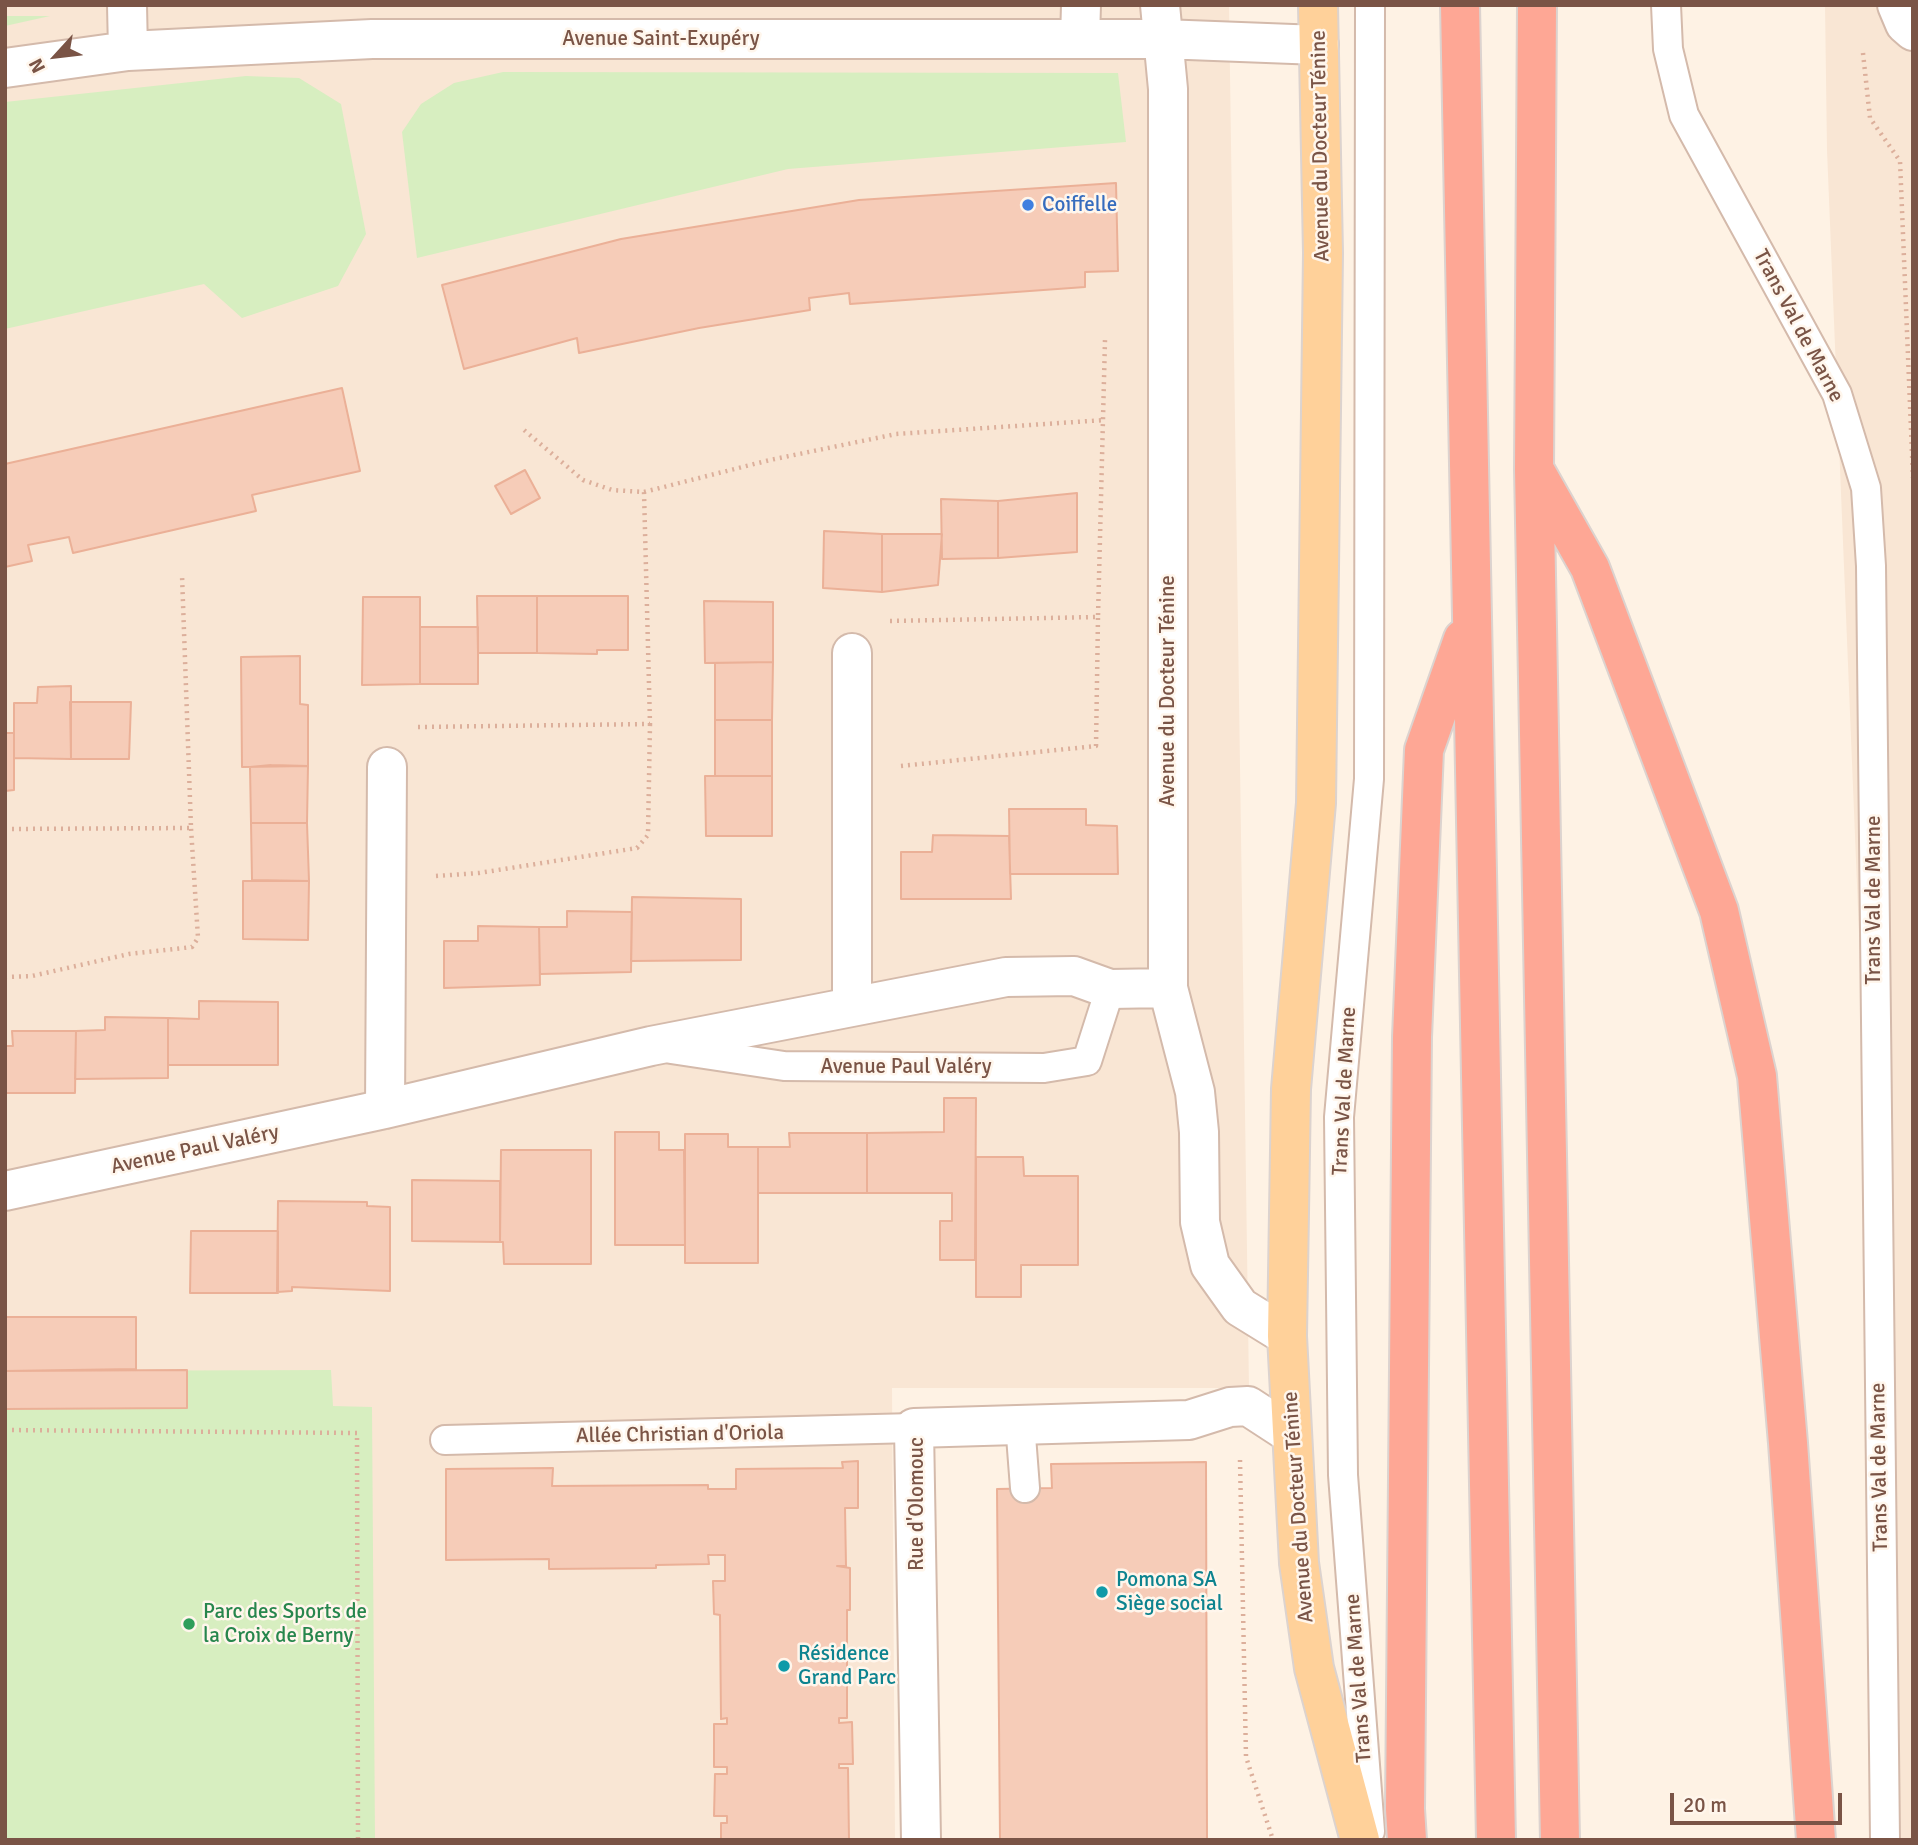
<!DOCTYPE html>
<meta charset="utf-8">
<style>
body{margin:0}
#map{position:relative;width:1918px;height:1845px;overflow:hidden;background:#fef2e4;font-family:Signika,sans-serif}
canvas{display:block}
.frame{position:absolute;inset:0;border:7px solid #7a5446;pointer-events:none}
.north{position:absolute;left:21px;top:21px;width:70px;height:70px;-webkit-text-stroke:5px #fff6ec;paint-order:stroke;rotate:243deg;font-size:19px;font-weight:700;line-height:28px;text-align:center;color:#7a5446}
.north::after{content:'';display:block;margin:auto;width:24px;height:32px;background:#7a5446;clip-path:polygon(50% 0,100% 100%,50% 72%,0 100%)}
.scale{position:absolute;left:1670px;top:1793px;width:172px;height:32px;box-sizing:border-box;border:4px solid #7a5446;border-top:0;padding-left:9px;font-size:21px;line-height:24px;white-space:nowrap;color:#7a5446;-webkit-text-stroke:5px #fff6ec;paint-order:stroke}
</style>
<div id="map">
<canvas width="1918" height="1845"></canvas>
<div class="frame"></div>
<div class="north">N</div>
<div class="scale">20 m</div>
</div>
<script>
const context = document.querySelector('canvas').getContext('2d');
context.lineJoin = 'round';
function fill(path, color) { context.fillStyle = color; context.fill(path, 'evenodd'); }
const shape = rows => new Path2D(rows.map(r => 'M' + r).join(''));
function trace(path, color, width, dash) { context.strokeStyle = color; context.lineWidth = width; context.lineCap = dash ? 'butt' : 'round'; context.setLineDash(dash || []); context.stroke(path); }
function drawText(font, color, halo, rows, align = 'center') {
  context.font = font + ' Signika,sans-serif'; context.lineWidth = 5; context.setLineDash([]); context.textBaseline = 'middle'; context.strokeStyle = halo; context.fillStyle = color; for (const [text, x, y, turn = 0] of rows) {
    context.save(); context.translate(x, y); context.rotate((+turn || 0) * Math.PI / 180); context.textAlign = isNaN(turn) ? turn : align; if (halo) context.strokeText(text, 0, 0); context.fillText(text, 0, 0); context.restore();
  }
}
fill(shape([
 [5,5,1229,5,1249,1388,892,1388,895,1840,5,1840],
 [1825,5,1913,5,1913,1840,1896,1840,1827,150]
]), '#f9e6d4');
fill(shape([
 [5,16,50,16,5,26],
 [503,72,1118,73,1126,142,788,169,417,258,402,132,421,104,454,83],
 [246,76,299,78,341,104,366,234,338,286,242,318,204,284,5,329,5,102],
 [331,1370,333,1406,372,1407,375,1840,5,1840,5,1371]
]), '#d7eec0');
const building = shape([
 [1116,183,1118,271,1085,272,1085,287,850,304,849,293,809,298,810,310,699,328,579,353,577,338,464,369,442,285,621,239,859,200,1116,183],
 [342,388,360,471,252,495,256,511,73,553,69,537,28,545,32,561,5,567,5,464,342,388],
 [525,470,540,498,511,514,495,486,525,470],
 [1077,493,1077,552,998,558,998,501,1077,493],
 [941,499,998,501,998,558,942,559,941,499],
 [824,531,882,534,882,592,823,588,824,531],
 [882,534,942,534,938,585,882,592,882,534],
 [477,596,537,596,537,653,478,653,477,596],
 [537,596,628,596,628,650,597,650,597,654,537,653,537,596],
 [363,597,420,597,420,684,362,685,363,597],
 [704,601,773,602,773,662,705,663,704,601],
 [420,627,478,627,478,684,420,684,420,627],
 [300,656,300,704,308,705,308,766,242,767,241,657,300,656],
 [773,662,772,720,715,720,715,663,773,662],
 [71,686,71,759,14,758,14,703,37,703,38,687,71,686],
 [70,702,131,702,129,759,71,759,70,702],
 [715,720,772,720,772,776,715,776,715,720],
 [5,733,14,733,14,790,5,791,5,733],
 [271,765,308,766,307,823,251,823,250,767,271,765],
 [705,776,772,776,772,836,706,836,705,776],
 [1009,809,1086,809,1086,825,1117,826,1118,874,1010,874,1009,809],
 [251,823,307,823,309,881,252,880,251,823],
 [933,835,1009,836,1011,899,901,899,901,852,932,852,933,835],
 [243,881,309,881,308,940,243,939,243,881],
 [632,897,741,899,741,960,631,961,632,897],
 [567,911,632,912,631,972,540,974,539,927,567,927,567,911],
 [478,926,539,927,540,985,444,988,444,941,478,941,478,926],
 [199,1001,278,1002,278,1065,168,1065,168,1018,199,1019,199,1001],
 [105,1017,168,1018,168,1078,75,1079,76,1031,105,1030,105,1017],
 [12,1031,76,1031,75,1093,5,1093,5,1046,13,1046,12,1031],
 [944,1098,976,1098,975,1260,940,1260,940,1221,952,1221,952,1193,867,1193,867,1133,944,1132,944,1098],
 [615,1132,659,1132,659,1150,684,1150,685,1245,615,1245,615,1132],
 [789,1133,867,1133,867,1193,758,1193,758,1147,790,1147,789,1133],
 [685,1134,728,1134,728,1147,758,1147,758,1263,685,1263,685,1134],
 [501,1150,591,1150,591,1264,504,1264,503,1242,500,1242,501,1150],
 [976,1157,1023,1157,1024,1176,1078,1176,1078,1265,1021,1265,1021,1297,976,1297,976,1157],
 [412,1180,500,1181,500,1242,412,1241,412,1180],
 [278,1201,367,1202,367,1206,390,1207,390,1291,292,1287,292,1291,277,1292,278,1201],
 [191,1231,278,1231,278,1293,190,1293,191,1231],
 [5,1317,136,1317,136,1369,5,1371,5,1317],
 [187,1370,187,1408,5,1409,5,1371,187,1370],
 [858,1461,858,1508,845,1508,846,1566,837,1566,850,1568,850,1610,847,1610,847,1718,839,1718,839,1723,852,1722,853,1764,839,1764,839,1768,848,1768,849,1840,721,1840,721,1823,727,1823,727,1816,714,1816,715,1774,727,1774,727,1767,714,1767,714,1724,727,1724,727,1718,721,1719,720,1615,714,1614,713,1581,725,1581,725,1555,708,1555,709,1564,656,1565,656,1568,549,1569,549,1559,446,1560,446,1469,553,1468,552,1486,708,1485,708,1489,736,1489,736,1469,843,1468,842,1462,858,1461],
 [1206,1462,1207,1840,1000,1840,997,1489,1052,1488,1051,1464,1206,1462]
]);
fill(building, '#f6ccb8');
trace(building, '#ebb097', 2);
const service = shape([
 [1666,5,1668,49,1684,115,1837,394,1866,488,1871,566,1885,1840],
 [671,1049,784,1066,1044,1068,1087,1061,1110,989],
 [1020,1423,1025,1488],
 [445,1440,914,1428],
 [1370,1831,1343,1475,1339,1117,1369,779,1370,5]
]);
const minor = shape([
 [127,5,128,51],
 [1160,5,1168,89,1168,988,1195,1092,1199,1132,1200,1222,1210,1265,1240,1307,1287,1336],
 [1897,5,1905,24,1913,31],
 [1080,39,1081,5],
 [5,68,128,51,372,39,1162,39,1319,45],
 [852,1005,852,653],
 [385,1109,387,767],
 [5,1191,385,1109,651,1046,1006,977,1074,976,1110,989,1168,988],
 [921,1840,914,1428,1189,1420,1230,1407,1248,1406,1291,1434]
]);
const primary = shape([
 [1318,5,1323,253,1316,803,1291,1089,1287,1336,1299,1563,1314,1668,1360,1840]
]);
const motorway = shape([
 [1460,5,1496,1840],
 [1537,5,1534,469,1560,1840],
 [1537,474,1590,568,1719,911,1757,1076,1788,1443,1816,1840],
 [1407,1840,1405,1809,1412,1037,1424,750,1463,639]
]);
trace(service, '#d4baab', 32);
trace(minor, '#d4baab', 42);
trace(primary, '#dcd3cf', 42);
trace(motorway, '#dcd3cf', 42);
trace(shape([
 [1863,53,1870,118,1900,161,1913,478],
 [644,492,770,460,896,434,1105,420],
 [890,621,1098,617,1105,340],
 [418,727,650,724,644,492,612,490,583,480,524,430],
 [901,766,1096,746,1098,617],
 [5,829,191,828,182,575],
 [436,876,479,873,637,848,648,835,650,724],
 [5,977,32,976,129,954,192,947,198,938,191,828],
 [5,1430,357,1433,358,1840],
 [1240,1460,1246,1757,1273,1840]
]), '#dcaf9b', 4.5, [2, 5]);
trace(service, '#fff', 28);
trace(minor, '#fff', 38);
trace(primary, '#ffd19a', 38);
trace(motorway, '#fea795', 38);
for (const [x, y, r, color] of [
 [1028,205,7,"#3f7fe0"],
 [1102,1592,7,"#0f9aa8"],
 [189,1624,7,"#2e9e5b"],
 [784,1666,7,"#0f9aa8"]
]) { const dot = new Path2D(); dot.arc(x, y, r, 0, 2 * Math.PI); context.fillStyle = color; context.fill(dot); trace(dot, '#fff6ec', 2.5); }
drawText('21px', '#7a5446', '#fff6ec', [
 ["Avenue Saint-Exupéry",661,39],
 ["Avenue du Docteur Ténine",1321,146,-91],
 ["Trans Val de Marne",1798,326,62],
 ["Avenue du Docteur Ténine",1168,691,-90],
 ["Trans Val de Marne",1874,900,-90],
 ["Avenue Paul Valéry",906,1067],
 ["Trans Val de Marne",1345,1091,-87],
 ["Avenue Paul Valéry",195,1150,-12],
 ["Allée Christian d'Oriola",680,1435,-1],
 ["Trans Val de Marne",1880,1467,-91],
 ["Rue d'Olomouc",917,1504,-90],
 ["Avenue du Docteur Ténine",1299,1507,-94],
 ["Trans Val de Marne",1359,1678,-94]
]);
drawText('21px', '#366cbe', '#fff6ec', [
 ["Coiffelle",1042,205]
], 'left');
drawText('21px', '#0d838f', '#fff6ec', [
 ["Pomona SA",1116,1580],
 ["Siège social",1116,1604],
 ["Résidence",798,1654],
 ["Grand Parc",798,1678]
], 'left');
drawText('21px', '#27864d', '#fff6ec', [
 ["Parc des Sports de",203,1612],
 ["la Croix de Berny",203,1636]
], 'left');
</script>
